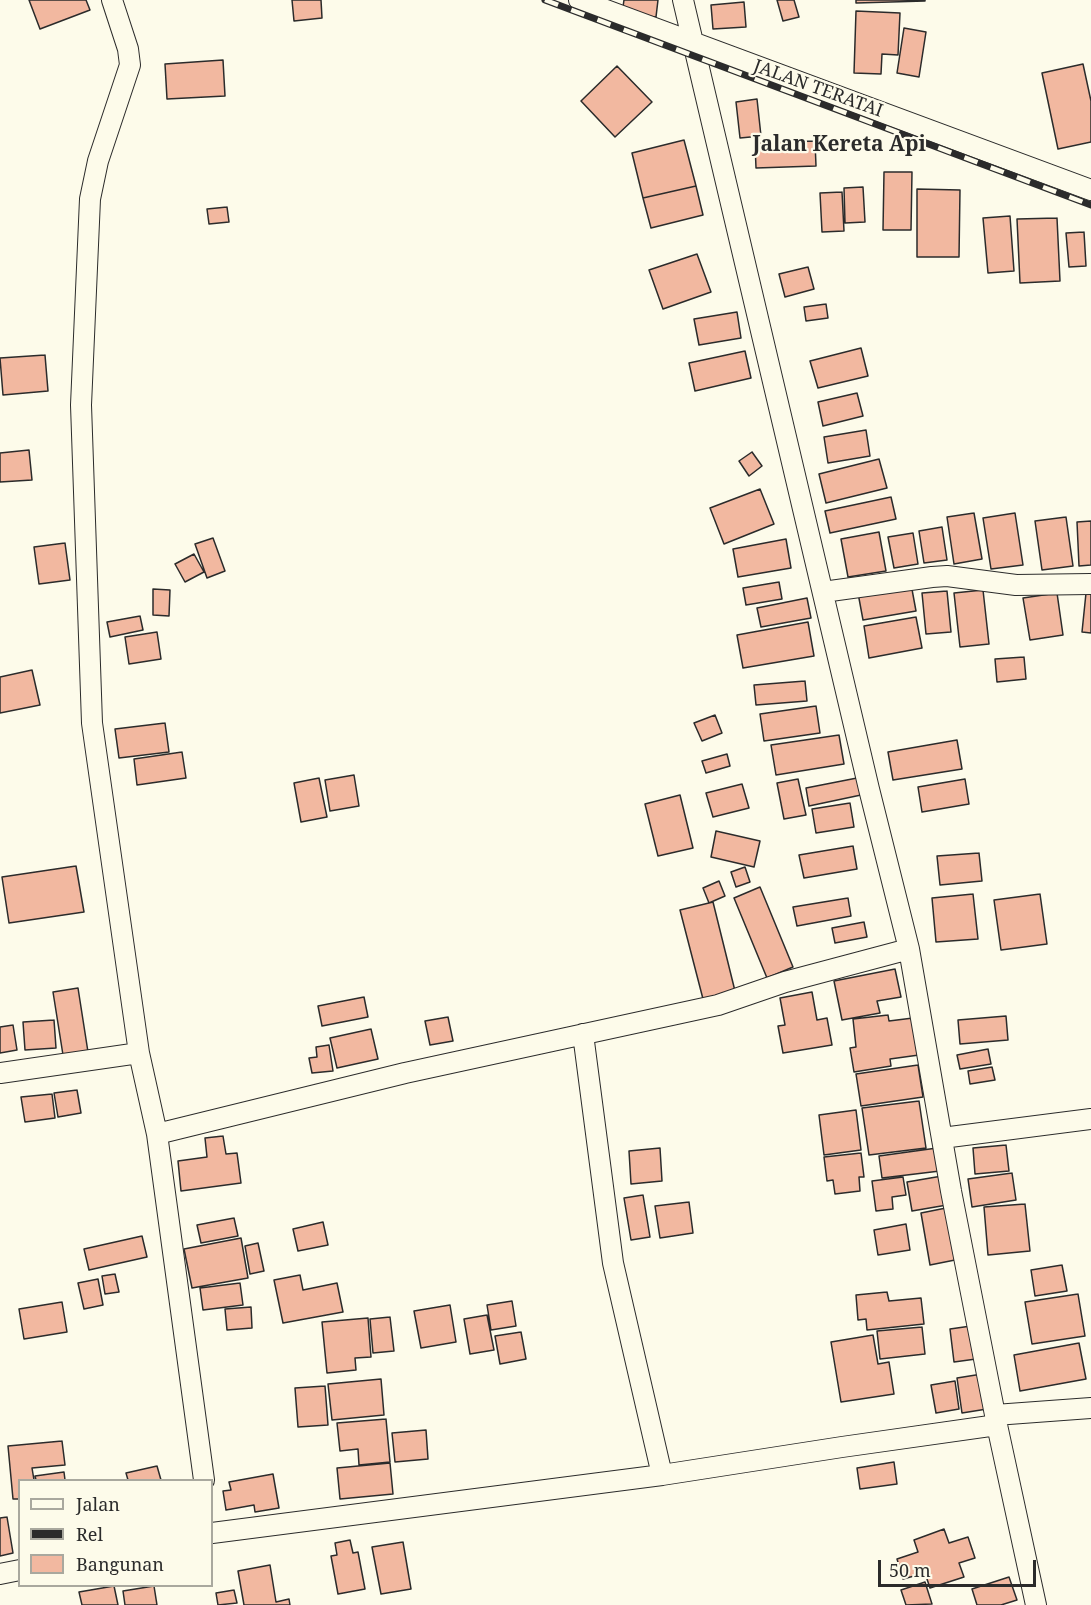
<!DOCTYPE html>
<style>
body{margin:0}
#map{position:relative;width:1091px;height:1605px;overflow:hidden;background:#fdfbea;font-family:"Noto Serif",serif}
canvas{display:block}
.legend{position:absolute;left:18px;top:1479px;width:195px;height:108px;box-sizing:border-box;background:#fdfbea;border:2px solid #a9a89e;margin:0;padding:8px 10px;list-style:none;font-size:18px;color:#2b2b2b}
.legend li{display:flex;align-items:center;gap:12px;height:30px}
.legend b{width:30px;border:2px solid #a9a89e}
.scale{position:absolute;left:878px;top:1560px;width:158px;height:27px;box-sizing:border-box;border:3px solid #2b2b2b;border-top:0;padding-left:8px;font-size:18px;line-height:21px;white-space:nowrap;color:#2b2b2b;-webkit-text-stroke:4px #fdfbea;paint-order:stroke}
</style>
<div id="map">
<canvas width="1091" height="1605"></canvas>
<ul class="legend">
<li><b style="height:8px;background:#fdfbea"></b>Jalan</li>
<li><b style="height:8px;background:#2b2b2b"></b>Rel</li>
<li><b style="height:16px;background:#f2b8a0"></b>Bangunan</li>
</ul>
<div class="scale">50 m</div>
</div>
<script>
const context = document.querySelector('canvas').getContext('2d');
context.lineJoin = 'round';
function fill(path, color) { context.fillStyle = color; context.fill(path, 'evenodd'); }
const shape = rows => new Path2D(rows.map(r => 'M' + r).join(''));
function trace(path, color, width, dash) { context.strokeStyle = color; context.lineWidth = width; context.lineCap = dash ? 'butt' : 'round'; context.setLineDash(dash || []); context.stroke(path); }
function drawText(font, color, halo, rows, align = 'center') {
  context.font = font + ' "Noto Serif",serif'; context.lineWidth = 4.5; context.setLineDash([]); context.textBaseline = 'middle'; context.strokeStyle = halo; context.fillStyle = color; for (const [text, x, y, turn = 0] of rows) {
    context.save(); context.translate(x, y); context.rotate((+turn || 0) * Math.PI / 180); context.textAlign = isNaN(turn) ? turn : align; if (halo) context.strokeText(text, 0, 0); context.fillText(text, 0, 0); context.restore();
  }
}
const building = shape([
 [29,0,86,0,90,10,40,29,29,0],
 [292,0,321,0,322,18,294,21,292,0],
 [624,0,658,0,656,17,622,14,624,0],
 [777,0,794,0,799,17,783,21,777,0],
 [856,0,925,0,925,1,856,3,856,0],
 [744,2,746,27,713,29,711,5,744,2],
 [856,11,900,13,898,55,882,54,881,74,854,73,856,11],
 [904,28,926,32,919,77,897,73,904,28],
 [223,60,225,96,167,99,165,64,223,60],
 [1083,64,1091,101,1091,142,1058,149,1042,73,1083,64],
 [617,66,652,102,615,137,581,101,617,66],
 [757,99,761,136,740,138,736,102,757,99],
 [684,140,696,186,643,198,632,153,684,140],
 [815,141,816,166,756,168,755,143,815,141],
 [884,172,912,172,911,230,883,230,884,172],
 [696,186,703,215,651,228,643,198,696,186],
 [863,187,865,222,845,223,844,188,863,187],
 [917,189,960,190,959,257,917,257,917,189],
 [842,192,844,231,822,232,820,193,842,192],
 [227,207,229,222,209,224,207,209,227,207],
 [1010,216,1014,271,988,273,983,218,1010,216],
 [1057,218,1060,281,1020,283,1017,219,1057,218],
 [1084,232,1086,266,1069,267,1066,233,1084,232],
 [697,254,711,292,663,309,649,270,697,254],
 [808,267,814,289,785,297,779,274,808,267],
 [826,304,828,318,806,321,804,307,826,304],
 [737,312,741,338,699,345,694,319,737,312],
 [861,348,868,376,818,388,810,361,861,348],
 [745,351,751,378,695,391,689,363,745,351],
 [45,355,48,391,3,395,0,358,45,355],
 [857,393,863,416,823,426,818,402,857,393],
 [866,430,870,456,828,463,824,437,866,430],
 [29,450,32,480,0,482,0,453,29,450],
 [752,452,762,466,749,476,739,461,752,452],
 [879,459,887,488,826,503,819,474,879,459],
 [760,489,774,524,724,544,710,508,760,489],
 [891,497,896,519,830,533,825,511,891,497],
 [974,513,982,559,954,564,947,517,974,513],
 [1015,513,1023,565,991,569,983,518,1015,513],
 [1066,517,1073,566,1042,570,1035,521,1066,517],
 [1091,521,1091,565,1079,566,1077,522,1091,521],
 [942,527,947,560,924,563,919,531,942,527],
 [879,532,886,571,848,577,841,539,879,532],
 [913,533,918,564,894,568,888,537,913,533],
 [213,538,225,571,207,578,195,544,213,538],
 [786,539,791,568,738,577,733,549,786,539],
 [65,543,70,580,39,584,34,547,65,543],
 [194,554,204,572,185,582,175,564,194,554],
 [779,582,782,599,746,605,743,588,779,582],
 [911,584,916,611,863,620,858,593,911,584],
 [153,589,170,590,169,616,153,615,153,589],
 [983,590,989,644,960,647,954,593,983,590],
 [947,591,951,632,926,634,922,593,947,591],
 [1057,593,1063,635,1030,640,1023,598,1057,593],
 [1086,593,1091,594,1091,633,1082,632,1086,593],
 [807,598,811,618,761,627,757,608,807,598],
 [140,616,143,630,110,637,107,622,140,616],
 [916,617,922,648,869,658,864,626,916,617],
 [808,622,814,656,743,668,737,635,808,622],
 [157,632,161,659,129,664,125,637,157,632],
 [1024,657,1026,679,997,682,995,659,1024,657],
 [32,670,40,705,0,713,0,677,32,670],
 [805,681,807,701,756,705,754,685,805,681],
 [816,706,820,733,764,741,760,714,816,706],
 [715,715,722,733,702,741,694,723,715,715],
 [165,723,169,752,119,758,115,729,165,723],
 [839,735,844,764,776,775,771,745,839,735],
 [957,740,962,769,893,780,888,752,957,740],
 [182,752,186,778,137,785,134,759,182,752],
 [727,754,730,766,706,773,702,761,727,754],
 [354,775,359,806,330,811,325,780,354,775],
 [319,778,327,817,301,822,294,783,319,778],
 [857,778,861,795,809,806,806,788,857,778],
 [798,779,806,815,784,819,777,783,798,779],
 [965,779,969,804,922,812,918,787,965,779],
 [742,784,749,808,713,817,706,793,742,784],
 [680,795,693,848,658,856,645,804,680,795],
 [850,803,854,827,816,833,812,809,850,803],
 [716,831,760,841,754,867,711,857,716,831],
 [853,846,857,869,804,878,799,855,853,846],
 [979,853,982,881,940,885,937,856,979,853],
 [76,866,84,912,9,923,2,877,76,866],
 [745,867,750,882,736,887,731,872,745,867],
 [719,881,725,896,709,903,703,888,719,881],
 [760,887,793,967,767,978,734,898,760,887],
 [973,894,978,939,936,942,932,898,973,894],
 [1040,894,1047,944,1001,950,994,900,1040,894],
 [848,898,851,916,797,926,793,907,848,898],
 [713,902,735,991,703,999,680,910,713,902],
 [864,922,867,937,835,943,832,928,864,922],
 [895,969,901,997,877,1001,880,1013,842,1020,834,981,895,969],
 [78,988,88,1052,63,1055,53,992,78,988],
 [812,992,817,1020,827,1018,832,1045,783,1053,778,1026,785,1025,780,998,812,992],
 [364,997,368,1017,322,1026,318,1006,364,997],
 [888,1015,889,1021,913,1018,919,1055,890,1059,891,1066,854,1072,850,1048,856,1047,853,1019,888,1015],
 [1006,1016,1008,1040,960,1044,958,1020,1006,1016],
 [448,1017,453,1041,430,1045,425,1021,448,1017],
 [54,1020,56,1048,25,1050,23,1022,54,1020],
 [13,1025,17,1050,0,1053,0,1027,13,1025],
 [371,1029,378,1059,337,1068,330,1038,371,1029],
 [329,1045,333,1071,312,1073,309,1058,317,1057,316,1047,329,1045],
 [988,1049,991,1064,960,1069,957,1055,988,1049],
 [918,1065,923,1097,861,1106,856,1074,918,1065],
 [992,1067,995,1080,970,1084,968,1071,992,1067],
 [77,1090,81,1113,58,1117,54,1093,77,1090],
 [52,1094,55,1118,25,1122,21,1097,52,1094],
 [919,1101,926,1148,869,1155,862,1108,919,1101],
 [856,1110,861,1150,824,1155,819,1115,856,1110],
 [223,1136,226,1154,237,1153,241,1183,181,1191,178,1161,207,1157,205,1138,223,1136],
 [1006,1145,1009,1171,975,1174,973,1148,1006,1145],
 [660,1148,662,1181,631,1184,629,1151,660,1148],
 [937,1148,940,1171,882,1178,879,1156,937,1148],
 [861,1153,864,1177,859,1177,860,1191,835,1194,833,1180,827,1181,824,1157,861,1153],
 [1012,1173,1016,1200,972,1207,968,1179,1012,1173],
 [942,1176,947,1205,912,1211,907,1182,942,1176],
 [903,1177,906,1195,892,1197,893,1209,876,1211,872,1181,903,1177],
 [643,1195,650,1237,631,1240,624,1198,643,1195],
 [689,1202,693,1233,660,1238,655,1206,689,1202],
 [1025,1204,1030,1251,988,1255,984,1207,1025,1204],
 [951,1207,960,1259,930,1265,921,1213,951,1207],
 [234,1218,238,1236,201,1243,197,1225,234,1218],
 [323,1222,328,1245,298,1251,293,1229,323,1222],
 [906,1224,910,1250,878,1255,874,1230,906,1224],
 [142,1236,147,1257,89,1270,84,1249,142,1236],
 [241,1238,248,1278,192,1288,184,1249,241,1238],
 [258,1243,264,1271,250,1274,245,1246,258,1243],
 [1062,1265,1067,1291,1035,1296,1031,1270,1062,1265],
 [115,1274,119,1292,105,1294,102,1276,115,1274],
 [300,1275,303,1290,337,1283,343,1312,283,1323,274,1280,300,1275],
 [98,1279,103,1305,84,1309,78,1283,98,1279],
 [240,1283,243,1305,203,1310,200,1288,240,1283],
 [887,1292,889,1301,921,1298,924,1324,867,1330,866,1319,858,1320,856,1295,887,1292],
 [1078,1294,1085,1336,1032,1344,1025,1302,1078,1294],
 [512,1301,516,1326,491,1330,487,1305,512,1301],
 [62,1302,67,1332,24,1339,19,1309,62,1302],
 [450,1305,456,1342,421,1348,414,1311,450,1305],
 [251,1307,252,1328,227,1330,225,1309,251,1307],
 [487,1315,494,1350,470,1354,464,1319,487,1315],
 [390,1317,394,1351,373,1353,370,1319,390,1317],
 [368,1318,371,1357,355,1358,356,1370,327,1373,322,1322,368,1318],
 [971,1326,976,1359,954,1362,950,1329,971,1326],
 [922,1327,925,1354,880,1359,877,1331,922,1327],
 [521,1332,526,1359,500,1364,495,1336,521,1332],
 [873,1335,878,1364,889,1362,894,1394,841,1402,831,1342,873,1335],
 [1079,1343,1086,1379,1020,1391,1014,1355,1079,1343],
 [982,1374,987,1409,962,1413,957,1378,982,1374],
 [381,1379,384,1415,332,1420,328,1384,381,1379],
 [955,1381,959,1409,936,1413,931,1385,955,1381],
 [325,1386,328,1425,298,1427,295,1388,325,1386],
 [386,1419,390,1462,359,1465,358,1449,340,1451,337,1423,386,1419],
 [426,1430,428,1459,395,1462,392,1433,426,1430],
 [62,1441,65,1465,32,1468,34,1480,20,1480,20,1499,13,1499,8,1446,62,1441],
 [894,1462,897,1484,860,1489,857,1468,894,1462],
 [390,1463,393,1494,340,1499,337,1468,390,1463],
 [157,1466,161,1480,128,1480,126,1473,157,1466],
 [64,1472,65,1480,36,1480,35,1476,64,1472],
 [273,1474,279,1508,255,1512,254,1505,226,1510,223,1491,231,1490,229,1482,273,1474],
 [7,1517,13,1553,0,1556,0,1518,7,1517],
 [944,1529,949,1543,968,1537,975,1558,959,1563,964,1577,930,1588,925,1573,903,1579,897,1559,918,1552,914,1540,944,1529],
 [350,1540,353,1553,358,1552,365,1589,338,1594,331,1556,337,1555,335,1543,350,1540],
 [403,1542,411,1589,381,1594,372,1547,403,1542],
 [270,1565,276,1602,289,1599,290,1605,244,1605,238,1571,270,1565],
 [1009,1577,1017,1600,1001,1605,977,1605,972,1589,1009,1577],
 [925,1582,932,1604,906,1605,901,1590,925,1582],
 [114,1586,118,1605,82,1605,79,1592,114,1586],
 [154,1586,157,1605,125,1605,123,1591,154,1586],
 [234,1590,237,1603,218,1605,216,1593,234,1590]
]);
fill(building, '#f2b8a0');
trace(building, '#2b2b2b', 1.5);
const street = shape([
 [112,0,128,49,130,65,98,161,90,199,81,405,92,723,139,1053,157,1134,204,1480],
 [579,0,1091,190],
 [683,0,869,789,909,949,951,1191,997,1425,1036,1605],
 [823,592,932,577,947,576,1016,585,1091,584],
 [583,1034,613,1263,662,1475],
 [0,1073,139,1053],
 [157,1134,405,1073,718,1005,785,982,909,949],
 [942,1138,1091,1119],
 [995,1415,1091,1408],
 [212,1533,662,1475,842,1447,997,1425],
 [0,1574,20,1570]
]);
trace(street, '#2b2b2b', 22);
trace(street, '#fdfbea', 20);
const rail = shape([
 [545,0,1091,205]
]);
trace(rail, '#2b2b2b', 7);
trace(rail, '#fdfbea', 4.5, [14]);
drawText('18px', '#2b2b2b', '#fdfbea', [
 ["JALAN TERATAI",818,89,20]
]);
drawText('bold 21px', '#2b2b2b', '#fdfbea', [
 ["Jalan Kereta Api",839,145]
]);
</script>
